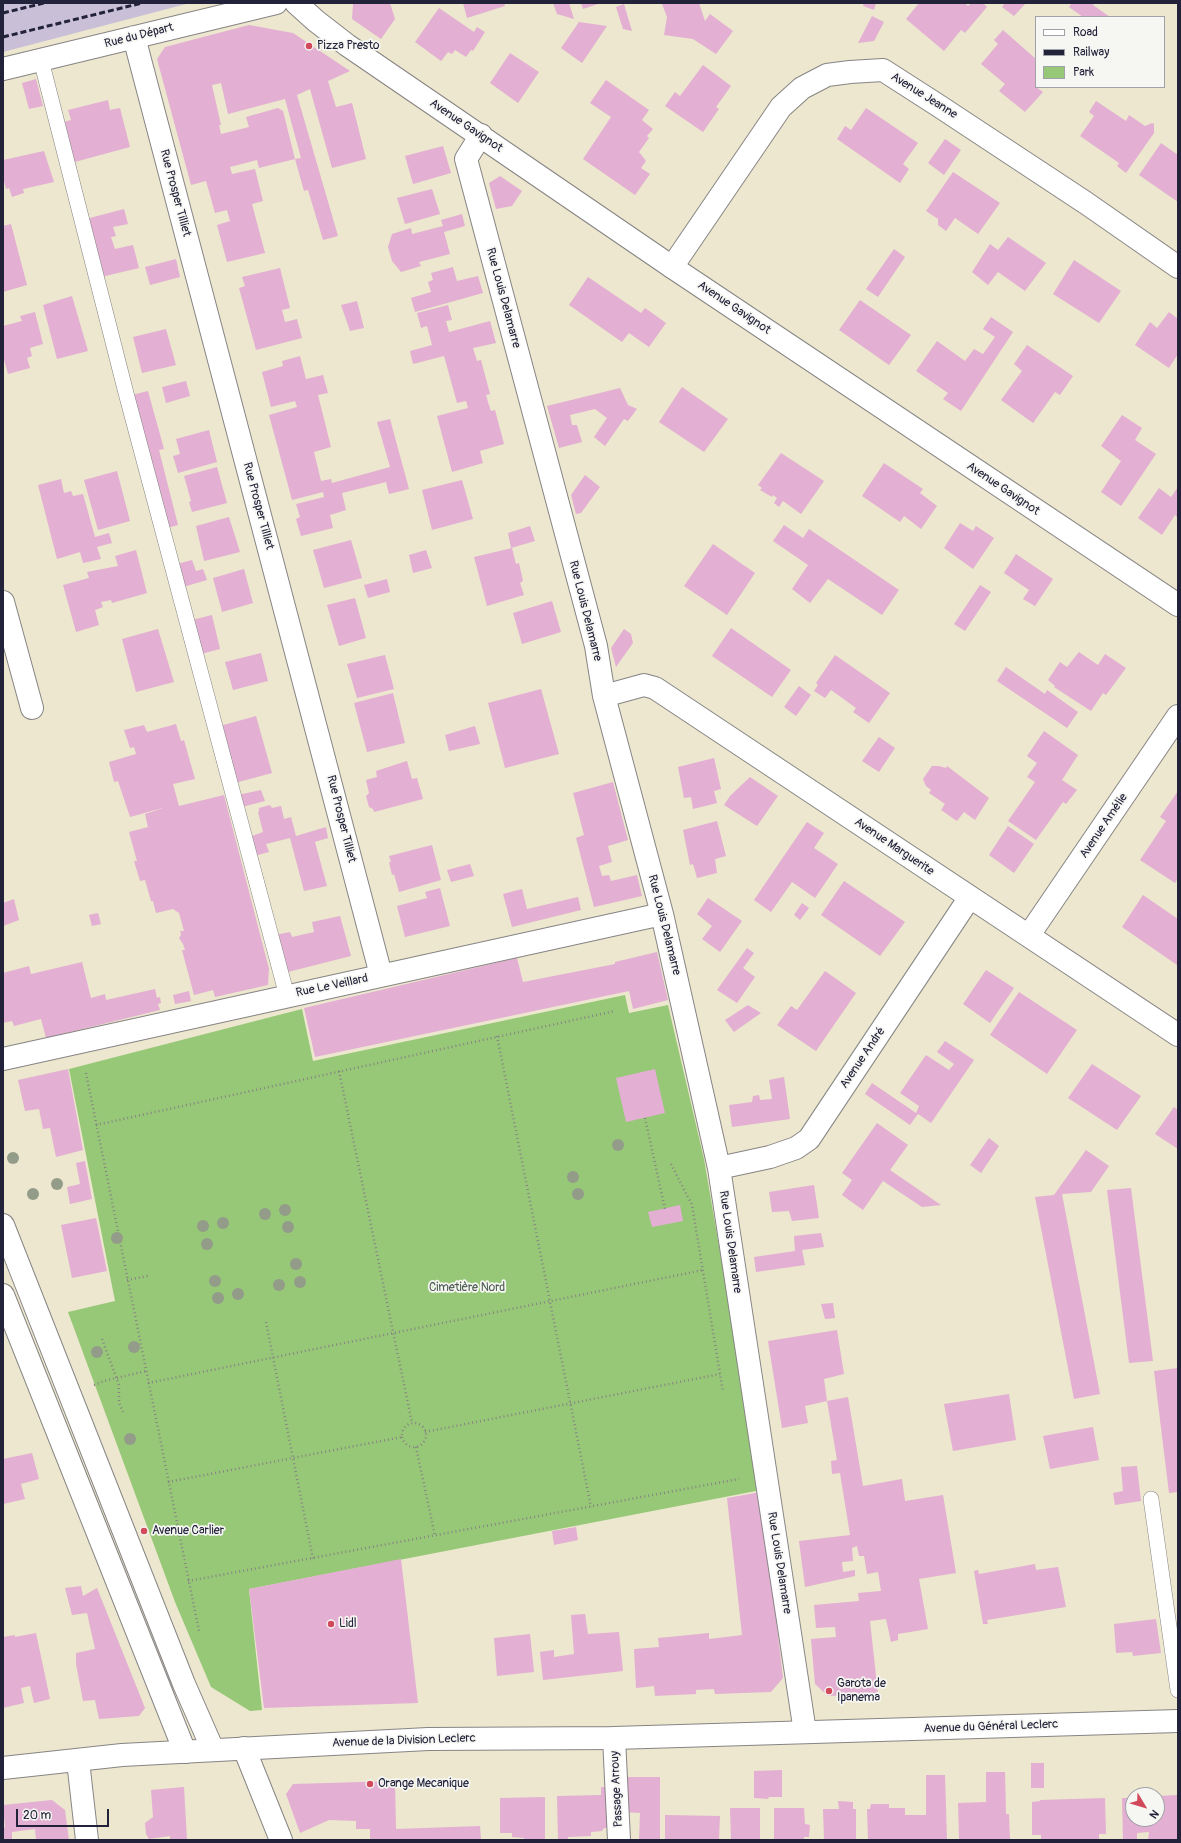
<!DOCTYPE html>
<meta charset="utf-8">
<style>
body{margin:0}
#map{position:relative;width:1181px;height:1843px;overflow:hidden;background:#ece7ce;font-family:Pangolin,sans-serif}
canvas{display:block}
.frame{position:absolute;inset:0;border:4px solid #22223b;pointer-events:none}
.legend{position:absolute;left:1035px;top:16px;width:130px;height:72px;box-sizing:border-box;background:#f6f6f2;border:1px solid #a1a1a9;margin:0;padding:5px 7px;list-style:none;font-size:12px;color:#22223b}
.legend li{display:flex;align-items:center;gap:8px;height:20px}
.legend b{width:20px;border:1px solid #a1a1a9}
.north{position:absolute;left:1125px;top:1787px;width:40px;height:40px;box-sizing:border-box;background:#f6f6f2;border:1px solid #a1a1a9;border-radius:50%;rotate:128deg;font-size:11px;font-weight:700;line-height:16px;text-align:center;color:#22223b}
.north::after{content:'';display:block;margin:auto;width:14px;height:18px;background:#d1495b;clip-path:polygon(50% 0,100% 100%,50% 72%,0 100%)}
.scale{position:absolute;left:16px;top:1809px;width:93px;height:18px;box-sizing:border-box;border:2px solid #22223b;border-top:0;padding-left:5px;font-size:12px;line-height:14px;white-space:nowrap;color:#22223b;-webkit-text-stroke:3px #f6f6f2;paint-order:stroke}
</style>
<div id="map">
<canvas width="1181" height="1843"></canvas>
<div class="frame"></div>
<ul class="legend">
<li><b style="height:5px;background:#fff"></b>Road</li>
<li><b style="height:5px;background:#22223b"></b>Railway</li>
<li><b style="height:11px;background:#97c877"></b>Park</li>
</ul>
<div class="north">N</div>
<div class="scale">20 m</div>
</div>
<script>
const context = document.querySelector('canvas').getContext('2d');
context.lineJoin = 'round';
function fill(path, color) { context.fillStyle = color; context.fill(path, 'evenodd'); }
const shape = rows => new Path2D(rows.map(r => 'M' + r).join(''));
function trace(path, color, width, dash) { context.strokeStyle = color; context.lineWidth = width; context.lineCap = dash ? 'butt' : 'round'; context.setLineDash(dash || []); context.stroke(path); }
function drawText(font, color, halo, rows, align = 'center') {
  context.font = font + ' Pangolin,sans-serif'; context.lineWidth = 3.5; context.setLineDash([]); context.textBaseline = 'middle'; context.strokeStyle = halo; context.fillStyle = color; for (const [text, x, y, turn = 0] of rows) {
    context.save(); context.translate(x, y); context.rotate((+turn || 0) * Math.PI / 180); context.textAlign = isNaN(turn) ? turn : align; if (halo) context.strokeText(text, 0, 0); context.fillText(text, 0, 0); context.restore();
  }
}
fill(shape([
 [3,3,190,3,3,52]
]), '#c9bfd7');
fill(shape([
 [625,995,629,1013,668,1005,704,1159,761,1490,249,1589,262,1710,250,1711,211,1687,175,1602,68,1312,115,1301,69,1069,302,1009,313,1061]
]), '#97c877');
fill(shape([
 [356,3,390,3,395,19,381,39,352,19,353,4],
 [463,3,504,3,505,6,467,18],
 [553,3,569,3,574,19,557,14],
 [581,3,601,3,583,9],
 [699,3,705,21,710,14,733,31,716,54,693,39,664,35,667,17,662,4],
 [864,3,876,3,874,10,863,6],
 [919,3,965,3,968,6,971,3,983,3,987,7,965,33,961,30,944,51,906,19],
 [1005,3,1026,3,1014,16,1002,7],
 [1072,3,1094,3,1093,5,1110,17,1083,17,1069,7],
 [624,4,632,31,623,29,616,7],
 [439,8,474,32,477,27,485,32,473,51,471,50,466,57,455,50,452,54,448,52,441,61,415,42],
 [872,16,884,22,874,41,858,43],
 [579,22,607,26,582,63,561,48],
 [249,25,293,33,350,71,328,81,336,107,352,103,366,159,332,168,310,89,297,95,338,236,323,240,308,190,304,191,295,159,301,158,285,99,228,114,221,83,212,85,221,125,219,125,221,134,249,127,246,117,278,108,283,111,295,159,259,168,257,160,230,167,232,174,255,169,263,201,252,204,265,253,227,262,217,225,230,221,227,210,215,213,206,181,191,185,157,59,165,47],
 [1003,30,1036,59,1036,87,1043,92,1025,112,999,91,1005,84,981,64,998,44,994,40],
 [510,53,539,72,518,103,490,83],
 [703,65,731,86,716,107,719,109,703,132,665,106,675,92,680,96],
 [36,79,43,106,29,109,22,83],
 [606,80,649,110,642,120,653,129,647,136,649,138,639,152,646,161,641,168,650,174,635,195,583,159,611,117,590,103],
 [108,100,110,110,120,108,130,147,71,163,60,123,71,120,68,110],
 [1096,101,1126,121,1129,115,1145,126,1152,123,1154,124,1154,133,1126,173,1117,166,1119,163,1080,136,1094,116,1089,112],
 [866,108,918,143,903,164,909,169,900,183,837,139,845,126,851,130],
 [945,139,961,150,944,175,928,163],
 [1161,143,1178,155,1178,202,1139,175],
 [443,146,451,173,413,184,405,156],
 [44,151,54,182,23,189,24,193,12,197,9,188,6,189,3,177,3,160],
 [953,172,1000,203,978,234,955,218,946,231,938,225,938,219,926,211],
 [500,176,522,191,512,206,496,209,489,183],
 [432,189,440,214,405,224,397,198],
 [124,209,128,224,113,227,116,236,111,237,115,249,133,245,139,268,101,277,86,219],
 [462,214,465,226,444,232,450,254,419,262,421,266,401,272,392,261,388,247,392,234,411,228,412,234,443,226,441,220],
 [11,224,27,285,3,292,3,226],
 [1008,237,1046,263,1025,291,998,272,988,285,972,272,990,244,998,250],
 [894,249,905,257,878,297,866,289],
 [176,259,180,277,150,285,145,267],
 [1074,260,1121,291,1099,323,1053,294],
 [453,267,457,281,478,276,483,293,415,312,411,298,431,292,428,282,433,280,431,273],
 [280,268,290,308,282,310,285,322,297,319,302,338,256,350,239,288,245,286,242,277],
 [588,277,641,313,645,308,666,323,649,347,629,333,622,342,569,305],
 [72,296,88,351,57,359,43,305],
 [860,300,911,335,889,365,839,330],
 [357,301,364,328,350,331,341,305],
 [448,305,452,320,446,321,449,332,490,321,496,343,473,348,477,361,481,360,490,394,486,395,488,402,491,411,495,410,504,444,480,451,483,463,452,472,437,416,468,408,466,401,457,403,444,356,413,364,410,351,432,345,427,326,421,328,417,313],
 [35,312,43,344,30,348,32,356,27,358,30,368,8,374,3,356,3,326,22,321,20,316],
 [1169,312,1178,319,1178,354,1169,368,1135,345,1150,322,1157,328],
 [991,317,1013,332,961,411,943,399,948,393,916,371,937,341,965,361,974,349,983,354,995,337,983,329],
 [166,329,176,365,142,373,133,337],
 [1027,345,1073,376,1060,395,1055,392,1033,423,1001,400,1022,371,1014,364],
 [300,356,306,379,323,375,328,393,318,395,331,447,314,452,321,481,331,479,332,483,390,467,377,422,390,419,409,489,389,494,386,482,342,493,346,510,330,515,333,528,301,536,296,519,300,517,296,504,324,497,323,492,292,500,269,415,297,407,295,401,271,407,262,372,283,366,282,361],
 [186,381,190,396,166,403,162,387],
 [682,387,728,419,704,452,659,422],
 [620,388,628,405,637,409,628,421,624,419,605,446,594,437,607,418,595,409,570,415,572,425,577,425,582,442,559,448,547,406],
 [148,391,164,449,159,450,178,525,167,528,132,395],
 [1122,415,1142,428,1135,440,1156,454,1121,506,1101,492,1121,461,1101,446],
 [209,430,217,462,178,473,173,456,180,454,176,439],
 [781,453,824,481,801,514,783,501,779,507,774,503,777,498,773,495,772,497,760,490,762,488,758,485],
 [884,463,923,489,920,493,937,506,921,529,904,516,900,522,862,496],
 [217,467,227,503,192,512,189,502,191,501,184,476],
 [117,471,130,521,98,530,84,480],
 [585,475,600,487,581,513,576,514,571,495],
 [61,479,64,493,71,491,73,496,83,494,95,537,109,533,112,543,97,547,101,559,83,563,80,552,57,559,38,485],
 [462,480,473,519,432,530,422,490],
 [1178,487,1178,518,1175,515,1162,535,1138,518,1159,488,1171,497],
 [229,517,240,552,204,561,196,526],
 [960,523,973,531,976,526,994,538,973,569,944,548],
 [784,525,803,538,809,529,899,590,882,615,828,579,810,603,792,589,808,565,773,541],
 [530,526,535,541,511,548,508,533],
 [351,540,362,578,324,588,313,550],
 [713,544,755,573,727,615,684,586],
 [512,548,516,564,519,563,523,581,520,583,524,595,487,606,474,557],
 [136,550,147,593,112,603,111,600,101,602,103,607,95,610,99,625,76,632,63,585,89,578,87,572,118,566,115,556],
 [426,550,432,568,413,573,409,555],
 [1016,554,1053,579,1035,606,1023,599,1029,590,1004,573],
 [192,560,196,571,203,569,207,580,183,587,177,564],
 [244,569,253,603,222,612,213,578],
 [387,579,390,592,368,598,364,585],
 [980,585,991,592,965,631,954,624],
 [355,598,366,638,339,646,327,605],
 [552,601,561,632,522,644,513,613],
 [212,615,220,649,201,654,192,620],
 [731,628,791,670,772,697,712,656],
 [158,629,174,682,136,692,122,639],
 [624,629,631,634,633,643,616,667,611,648],
 [1079,652,1098,665,1105,654,1126,668,1106,695,1103,693,1091,711,1054,687,1055,686,1048,680,1060,662,1067,667],
 [261,653,268,681,233,690,225,662],
 [385,655,394,689,357,698,347,664],
 [835,655,890,693,869,723,853,712,856,708,831,690,825,698,814,691,818,685,816,683],
 [1006,667,1045,694,1047,690,1078,712,1067,728,997,681],
 [799,686,811,695,796,716,784,707],
 [541,689,559,754,505,768,488,703],
 [393,693,405,743,367,752,354,703],
 [256,716,272,773,235,783,220,726],
 [176,724,181,741,184,740,195,779,173,784,179,806,224,795,269,969,268,985,215,997,213,990,194,995,182,950,185,950,183,944,179,938,181,935,180,931,184,931,179,913,173,909,156,913,153,901,151,901,145,880,140,881,134,861,137,861,129,832,148,827,145,814,166,807,130,817,118,781,114,782,109,762,136,754,134,747,130,748,124,730,144,725,147,732],
 [475,726,480,744,449,751,445,735],
 [1044,731,1078,755,1062,780,1077,790,1066,804,1063,802,1036,840,1008,821,1035,782,1027,777,1037,763,1027,756],
 [879,737,895,748,879,772,862,761],
 [714,758,721,789,714,791,717,803,693,809,691,797,684,798,678,767],
 [407,761,412,779,417,778,423,799,374,812,373,809,369,807,366,796,369,793,366,780,377,777,376,771],
 [932,766,939,766,946,768,947,766,989,798,975,820,964,812,957,821,941,810,945,804,929,793,931,790,926,786,923,779],
 [750,777,778,796,757,826,724,805,730,796],
 [613,782,628,840,608,846,612,862,599,866,602,876,609,875,611,881,637,875,642,896,594,907,576,838,584,835,573,793],
 [261,790,265,801,242,807,238,795],
 [1178,791,1178,878,1175,883,1140,860,1166,821,1160,817],
 [270,805,272,808,281,806,284,819,291,817,296,836,326,827,328,838,315,842,327,886,304,891,290,838,266,844,269,852,254,856,249,837,263,832,258,812,259,811,259,808],
 [717,821,726,856,715,859,717,873,697,878,693,864,690,865,683,830],
 [807,822,824,833,814,848,838,864,815,898,792,882,771,912,754,900],
 [1008,826,1034,844,1014,873,989,855],
 [432,845,441,880,399,892,394,874,392,875,389,862,391,862,389,856],
 [470,864,474,876,451,882,447,870],
 [844,881,905,922,880,956,821,915],
 [440,888,450,926,405,937,397,906,427,898,425,892],
 [522,889,527,909,578,897,581,910,512,927,503,894],
 [1143,895,1178,919,1177,965,1122,927],
 [708,898,742,921,720,952,702,939,712,926,697,914],
 [14,899,19,920,3,926,3,903],
 [802,903,809,908,800,920,794,915],
 [98,913,101,924,92,926,89,915],
 [340,916,351,956,284,973,275,935,290,932,292,937,314,932,312,922],
 [747,948,754,953,743,968,755,977,737,1003,717,990],
 [657,952,668,1000,633,1009,629,991,315,1057,304,1008,517,958,523,982,615,964,615,962],
 [82,962,91,998,105,994,106,1000,155,989,157,998,160,997,161,1003,158,1004,160,1010,46,1038,41,1019,14,1026,12,1021,3,1023,3,973,29,966,31,974],
 [986,970,1014,988,990,1023,963,1004],
 [825,971,856,993,816,1051,777,1025,791,1006,797,1010],
 [189,991,191,1001,175,1004,173,995],
 [1019,992,1077,1030,1047,1074,990,1035],
 [748,1005,761,1013,734,1032,725,1020],
 [945,1041,974,1060,931,1123,918,1114,910,1125,865,1094,872,1083,916,1113,919,1106,900,1093,926,1055,949,1070,954,1064,937,1052],
 [1092,1064,1141,1096,1117,1130,1068,1098],
 [68,1069,83,1150,56,1157,50,1128,43,1129,39,1109,25,1111,18,1080],
 [655,1069,665,1113,626,1122,616,1078],
 [784,1077,790,1119,732,1127,729,1105,752,1102,753,1096,759,1095,760,1100,772,1099,769,1080],
 [1174,1107,1178,1110,1178,1149,1155,1134],
 [877,1123,908,1145,890,1170,941,1205,922,1207,883,1181,863,1210,842,1195,852,1180,842,1173],
 [989,1138,999,1146,981,1173,970,1165],
 [1086,1150,1109,1166,1091,1192,1062,1194,1100,1394,1074,1399,1035,1197,1054,1195],
 [85,1161,92,1199,70,1204,67,1187,80,1184,76,1163],
 [814,1185,819,1218,792,1221,789,1211,772,1212,769,1192],
 [1131,1188,1153,1361,1129,1363,1107,1190],
 [680,1205,683,1221,652,1227,648,1212],
 [96,1218,107,1271,72,1278,61,1225],
 [821,1233,824,1247,802,1250,805,1265,756,1272,754,1257,795,1251,794,1236],
 [833,1303,835,1318,825,1319,821,1304],
 [837,1330,844,1374,824,1379,827,1401,805,1406,808,1423,782,1428,768,1341],
 [1178,1368,1178,1492,1169,1493,1154,1371],
 [1009,1394,1016,1440,953,1451,944,1404],
 [848,1397,863,1486,902,1479,905,1501,943,1495,956,1573,919,1579,928,1629,898,1634,898,1640,891,1642,886,1619,870,1621,878,1694,828,1696,815,1684,811,1639,836,1637,835,1627,816,1628,814,1605,859,1601,858,1593,881,1591,878,1572,867,1574,864,1556,859,1556,857,1546,852,1548,853,1561,842,1562,843,1572,855,1570,855,1576,805,1587,799,1541,850,1535,840,1473,832,1474,831,1461,837,1460,827,1401],
 [1093,1427,1099,1460,1050,1469,1043,1436],
 [32,1453,39,1479,21,1484,25,1499,3,1504,3,1459],
 [1137,1466,1141,1501,1115,1505,1113,1493,1123,1491,1121,1467],
 [761,1492,783,1678,771,1692,715,1694,714,1689,696,1690,696,1694,655,1696,654,1686,636,1688,634,1649,659,1647,658,1638,709,1633,709,1639,742,1635,727,1498],
 [576,1527,578,1540,554,1545,552,1531],
 [401,1559,418,1703,264,1708,249,1589],
 [1035,1564,1036,1570,1058,1567,1066,1607,987,1620,988,1624,983,1624,974,1571,978,1570,979,1574],
 [81,1586,83,1596,97,1588,145,1708,139,1716,99,1719,95,1700,83,1701,76,1664,76,1653,95,1649,87,1613,72,1615,65,1588],
 [585,1614,588,1634,619,1632,623,1671,543,1680,540,1652,554,1650,554,1657,574,1654,571,1615],
 [1156,1619,1161,1653,1133,1656,1132,1652,1116,1653,1114,1624],
 [36,1633,50,1699,34,1703,30,1686,21,1688,24,1703,3,1708,3,1637,15,1635,15,1637],
 [530,1634,534,1672,497,1676,494,1638],
 [1031,1763,1044,1763,1044,1788,1031,1788],
 [782,1770,782,1797,769,1797,768,1799,754,1798,754,1771],
 [986,1772,1005,1772,1006,1814,1009,1814,1010,1840,959,1839,958,1803,986,1802],
 [926,1775,945,1775,947,1840,868,1840,867,1809,870,1809,871,1804,889,1804,889,1808,905,1808,905,1815,926,1815],
 [622,1777,660,1777,660,1840,639,1840,640,1813,623,1812],
 [395,1781,396,1829,480,1826,481,1840,370,1840,370,1829,356,1829,356,1821,329,1820,300,1833,286,1794,293,1784],
 [184,1787,187,1840,170,1840,170,1836,149,1839,146,1834,145,1823,153,1817,151,1790],
 [601,1787,609,1787,610,1828,604,1828,602,1831,591,1832,591,1836,568,1837,568,1840,558,1840,557,1796,601,1795],
 [1178,1795,1178,1840,1148,1840,1149,1832,1137,1833,1137,1840,1123,1840,1122,1798,1133,1798,1133,1819,1157,1819,1157,1796],
 [545,1797,545,1840,524,1840,524,1838,512,1837,512,1833,500,1833,500,1798],
 [1105,1798,1106,1834,1099,1834,1099,1840,1041,1840,1041,1835,1032,1835,1032,1802,1040,1801,1040,1800],
 [52,1800,65,1810,69,1840,36,1840,35,1829,12,1832,12,1840,3,1840,3,1828,5,1827,3,1805],
 [838,1801,853,1802,853,1809,856,1809,856,1840,824,1840,823,1809,839,1809],
 [730,1808,760,1808,760,1840,731,1840],
 [774,1808,804,1808,805,1824,810,1825,809,1837,804,1837,804,1840,774,1840],
 [665,1815,720,1816,719,1840,665,1840]
]), '#e3afd2');
const service = shape([
 [41,60,126,393,287,996],
 [1151,1499,1178,1690]
]);
const minor = shape([
 [134,37,381,975],
 [3,69,276,3],
 [481,135,466,159,596,646,604,696,662,914,719,1168,805,1732],
 [672,267,781,107,802,88,827,75,850,72,883,70,939,106,1086,203,1178,267],
 [3,602,32,708],
 [604,696,644,685,655,688,1178,1035],
 [1029,935,1178,716],
 [3,1059,662,914],
 [719,1168,770,1157,796,1148,809,1139,970,897],
 [3,1225,184,1684,213,1750],
 [3,1295,185,1752],
 [614,1738,619,1840],
 [244,1748,281,1840],
 [78,1761,87,1840]
]);
const tertiary = shape([
 [296,3,316,21,347,45,672,267,1178,605]
]);
const primary = shape([
 [3,1768,122,1755,428,1739,614,1738,1178,1721]
]);
trace(service, '#878484', 16);
trace(minor, '#878484', 24);
trace(tertiary, '#878484', 24);
trace(primary, '#878484', 24);
trace(shape([
 [497,1036,591,1507],
 [339,1071,412,1423],
 [86,1073,199,1631],
 [645,1118,665,1209],
 [96,1125,615,1011],
 [671,1164,692,1205,723,1392],
 [127,1280,148,1276],
 [266,1322,313,1559],
 [102,1339,119,1385,119,1403,123,1412],
 [148,1383,703,1270],
 [94,1385,104,1381,146,1371],
 '402 1435a12 12 0 1 1 24 0a12 12 0 1 1-24 0Z',
 [425,1432,720,1374],
 [416,1447,435,1536],
 [168,1482,402,1437],
 [188,1581,739,1479]
]), '#878484', 2.5, [1, 3]);
trace(service, '#fff', 15);
trace(minor, '#fff', 22);
trace(tertiary, '#fff', 22);
trace(primary, '#fff', 22);
trace(shape([
 [3,13,44,3],
 [3,37,142,3]
]), '#22223b', 3, [6, 3]);
context.fillStyle = '#939b89';
for (const [x, y] of [
 [618,1145],
 [13,1158],
 [573,1177],
 [57,1184],
 [33,1194],
 [578,1194],
 [285,1210],
 [265,1214],
 [223,1223],
 [203,1226],
 [288,1227],
 [117,1238],
 [207,1244],
 [296,1264],
 [215,1281],
 [300,1282],
 [279,1285],
 [238,1294],
 [218,1298],
 [134,1347],
 [97,1352],
 [130,1439]
]) { context.beginPath(); context.arc(x, y, 6, 0, 2 * Math.PI); context.fill(); }
for (const [x, y, r, color] of [
 [309,46,4,"#d1495b"],
 [144,1531,4,"#d1495b"],
 [331,1624,4,"#d1495b"],
 [829,1691,4,"#d1495b"],
 [370,1784,4,"#d1495b"]
]) { const dot = new Path2D(); dot.arc(x, y, r, 0, 2 * Math.PI); context.fillStyle = color; context.fill(dot); trace(dot, '#f6f6f2', 1.5); }
drawText('12px', '#22223b', '#f6f6f2', [
 ["Rue du Départ",139,36,-14],
 ["Avenue Jeanne",924,96,32],
 ["Avenue Gavignot",466,126,34],
 ["Rue Prosper Tilliet",175,193,75],
 ["Rue Louis Delamarre",503,298,75],
 ["Avenue Gavignot",734,308,34],
 ["Avenue Gavignot",1003,489,34],
 ["Rue Prosper Tilliet",258,506,75],
 ["Rue Louis Delamarre",585,611,76],
 ["Rue Prosper Tilliet",341,819,76],
 ["Avenue Amélie",1104,826,-56],
 ["Avenue Marguerite",894,847,34],
 ["Rue Louis Delamarre",664,925,76],
 ["Rue Le Veillard",332,986,-12],
 ["Avenue André",863,1058,-56],
 ["Rue Louis Delamarre",730,1242,82],
 ["Rue Louis Delamarre",779,1563,81],
 ["Avenue du Général Leclerc",991,1727,-2],
 ["Avenue de la Division Leclerc",404,1741,-2],
 ["Passage Arrouy",617,1789,-93]
]);
drawText('12px', '#22223b', '#f6f6f2', [
 ["Pizza Presto",317,46],
 ["Avenue Carlier",152,1531],
 ["Lidl",339,1624],
 ["Garota de",837,1684],
 ["Ipanema",837,1698],
 ["Orange Mecanique",378,1784]
], 'left');
drawText('12px', '#4b5c50', '#f6f6f2', [
 ["Cimetière Nord",467,1288]
]);
</script>
